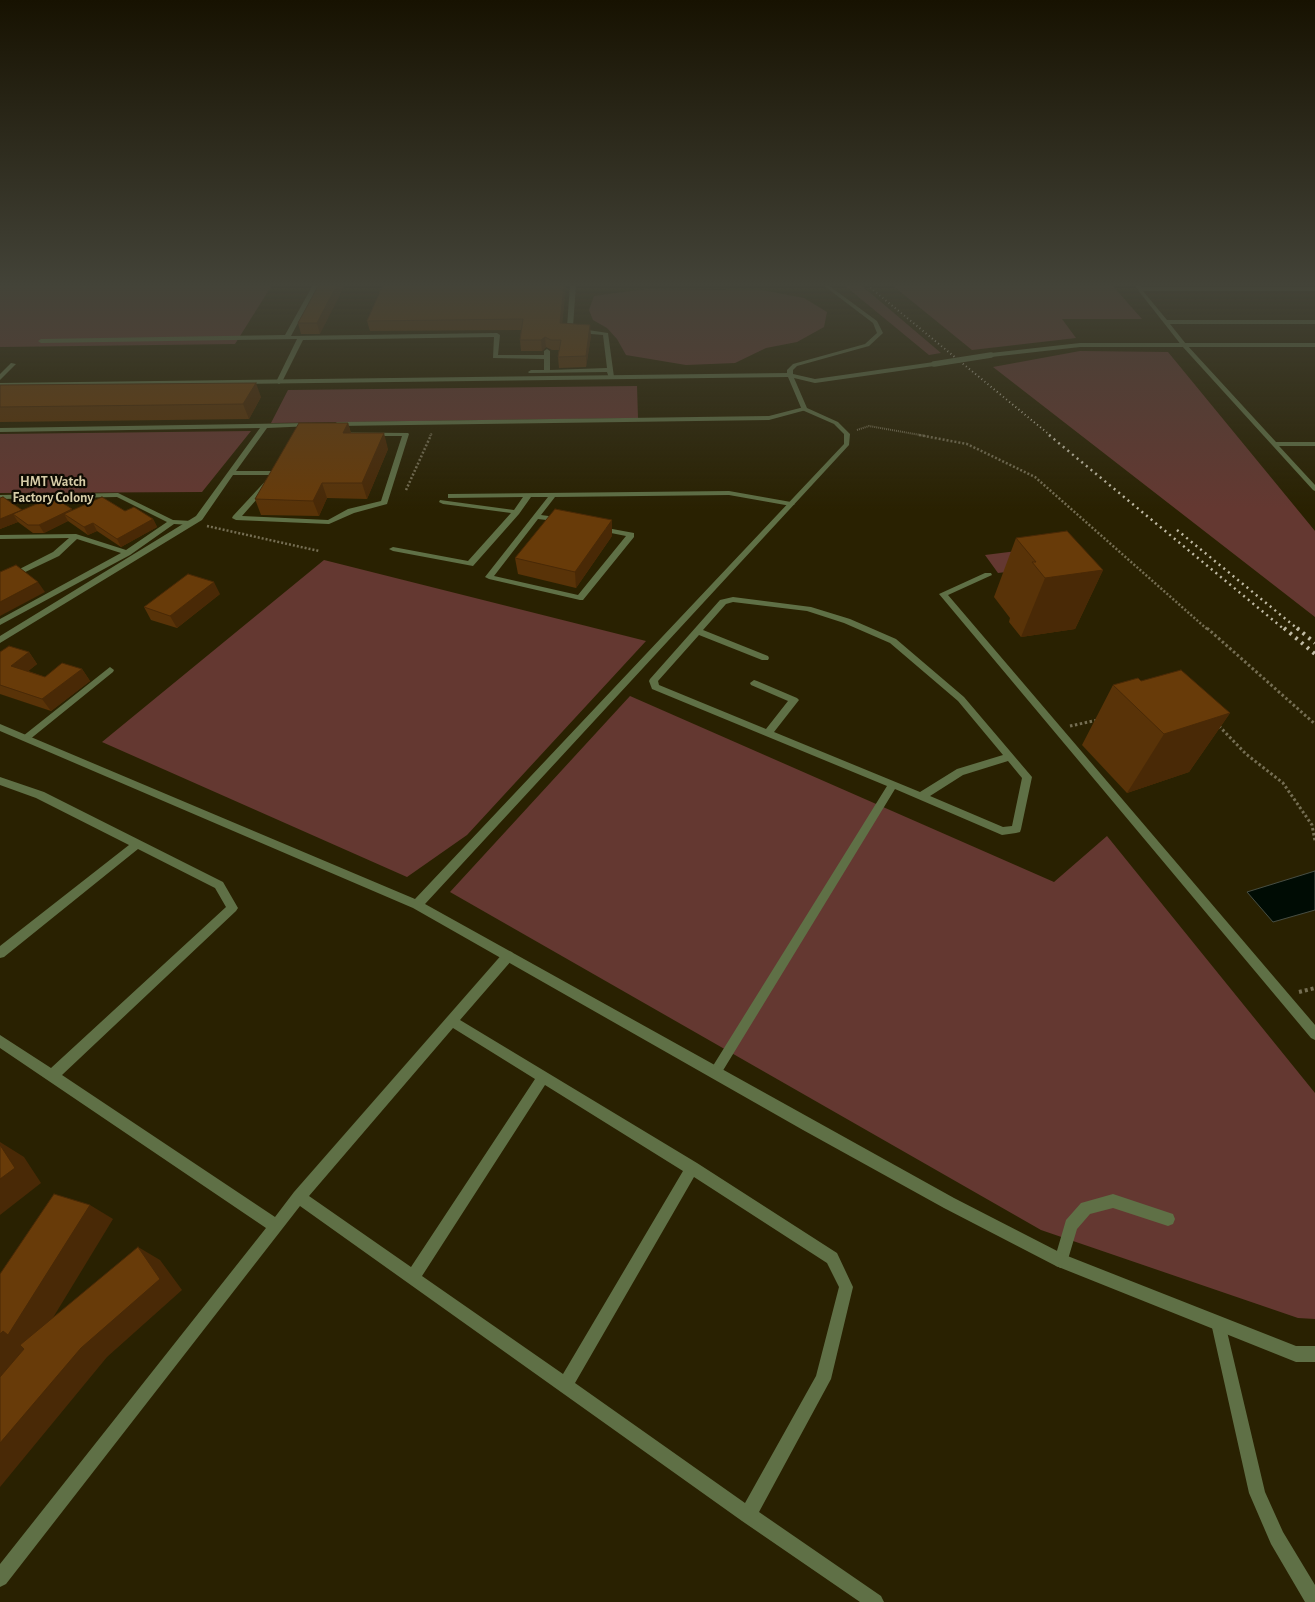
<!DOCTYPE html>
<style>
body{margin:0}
canvas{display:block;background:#292101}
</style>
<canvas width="1315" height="1602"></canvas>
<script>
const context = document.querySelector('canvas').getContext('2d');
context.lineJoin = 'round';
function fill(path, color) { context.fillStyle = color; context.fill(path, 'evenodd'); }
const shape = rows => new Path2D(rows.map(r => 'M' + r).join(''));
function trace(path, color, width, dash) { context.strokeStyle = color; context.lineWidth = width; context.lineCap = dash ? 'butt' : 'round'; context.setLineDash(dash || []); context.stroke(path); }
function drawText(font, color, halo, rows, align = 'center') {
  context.font = font + ' "Alegreya Sans",sans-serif'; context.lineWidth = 4.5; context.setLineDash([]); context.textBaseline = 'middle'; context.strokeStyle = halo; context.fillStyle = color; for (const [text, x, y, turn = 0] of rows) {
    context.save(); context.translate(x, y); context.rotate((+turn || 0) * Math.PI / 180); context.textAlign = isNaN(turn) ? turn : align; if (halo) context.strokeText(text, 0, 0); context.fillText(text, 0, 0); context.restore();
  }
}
fill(shape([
 [0,285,272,285,235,344,0,347],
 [844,285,861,285,941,353,929,355],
 [892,285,1112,285,1142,319,1062,319,1076,338,972,350],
 [646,289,762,290,804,298,827,312,824,327,797,342,766,348,735,363,686,365,626,355,617,339,607,328,593,320,589,310,594,296],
 [1080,351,1168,352,1315,531,1315,617,993,367],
 [637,386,638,418,271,423,288,390],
 [251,431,202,492,0,493,0,434],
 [1041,548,1055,566,998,573,985,555],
 [324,560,646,641,467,835,407,877,102,742],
 [630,696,1054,882,1107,836,1315,1093,1315,1319,1298,1318,1041,1230,450,892]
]), '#643831');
const water = shape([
 [1315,871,1315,910,1273,922,1247,892,1315,871]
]);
fill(water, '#000c04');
trace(water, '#474e43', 1);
trace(shape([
 [857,430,869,426,926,436],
 [430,436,432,433]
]), '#756e53', 2, [1, 1]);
trace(shape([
 [919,435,967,444,1035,477,1208,630],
 [406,490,431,435],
 [207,526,319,551]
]), '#756e53', 2.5, [2, 2]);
trace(shape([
 [1207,628,1315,724],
 [1070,726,1098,720],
 [1219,726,1246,754,1283,783,1312,825,1315,841]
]), '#756e53', 3, [2.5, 2.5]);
trace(shape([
 [1299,992,1315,988]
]), '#756e53', 4, [3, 3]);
fill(shape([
 [83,285,88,285,85,289,82,287,83,285],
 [313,285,337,285,317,287,291,336,497,333,500,335,498,355,544,355,544,351,547,349,550,351,550,370,607,368,603,335,580,333,567,327,570,285,576,285,573,326,581,329,608,333,614,377,609,378,607,372,529,373,528,372,531,370,544,370,544,359,493,358,494,337,303,340,282,382,279,384,276,382,297,339,41,343,38,341,41,339,285,335,313,285],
 [118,493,173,520,192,521,196,523,192,525,174,524,130,555,0,625,0,619,121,553,77,539,59,556,0,584,0,579,53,552,69,538,0,539,0,535,76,534,126,550,167,522,117,497,0,499,0,495,118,493],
 [985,573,991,573,992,575,948,595,1315,1025,1315,1040,1311,1038,939,594,985,573],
 [733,597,811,607,850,619,896,639,964,697,1032,777,1021,829,1020,832,1016,833,1002,835,895,789,719,1077,715,1079,711,1077,709,1073,711,1069,887,786,652,689,649,681,650,679,720,600,733,597],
 [733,602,807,611,844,623,890,643,958,701,1003,755,957,769,920,792,774,732,799,700,797,698,757,681,754,680,750,683,751,685,788,701,766,729,659,685,658,681,699,635,762,660,768,660,769,658,768,656,703,630,726,604,733,602],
 [1008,761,1022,778,1012,826,1003,827,930,796,963,775,1008,761],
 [110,667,114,670,113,672,29,740,23,740,21,738,23,736,110,667],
 [0,777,44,792,223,882,238,908,236,911,62,1075,275,1217,294,1192,504,952,508,951,512,952,514,956,512,960,460,1020,697,1163,837,1253,853,1287,831,1379,759,1512,881,1596,884,1602,860,1602,742,1521,300,1206,6,1584,0,1587,0,1564,266,1228,0,1048,0,1035,51,1068,226,907,215,888,138,849,4,957,0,958,0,946,129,845,36,798,0,785,0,777],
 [453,1028,535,1079,411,1267,309,1196,453,1028],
 [545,1085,683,1171,563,1374,422,1276,545,1085],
 [694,1177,827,1263,839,1287,816,1376,745,1503,575,1383,694,1177]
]), '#5f7046');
fill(shape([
 [1134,285,1139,285,1141,287,1315,287,1315,291,1143,291,1167,320,1315,320,1315,324,1170,324,1186,344,1276,442,1315,442,1315,446,1279,446,1315,485,1315,491,1313,490,1182,346,1134,285],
 [11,363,16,364,0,380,0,374,11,363],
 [804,407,806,408,806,410,769,420,337,426,334,424,337,422,769,416,804,407],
 [310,423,313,425,312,426,267,428,236,471,275,471,293,434,296,432,408,433,409,434,387,504,354,513,329,524,236,520,232,518,233,516,271,475,233,475,202,520,0,643,0,636,196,516,260,428,0,432,0,428,310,423],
 [298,436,402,436,381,501,348,509,328,520,242,516,279,474,298,436],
 [729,491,791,502,795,504,791,506,729,495,555,497,541,515,563,518,563,522,538,519,494,576,578,595,626,536,596,530,596,526,634,533,634,537,583,600,580,600,489,579,485,577,548,497,531,497,519,514,473,566,393,551,389,549,393,547,468,561,511,513,443,504,439,502,440,500,514,510,523,497,448,498,448,494,451,494,729,491],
 [1113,1194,1173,1214,1175,1219,1173,1224,1168,1226,1113,1208,1090,1214,1077,1229,1066,1266,1061,1268,1056,1266,1054,1261,1066,1220,1081,1203,1113,1194],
 [1218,1316,1223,1318,1225,1323,1265,1492,1283,1532,1315,1585,1315,1602,1305,1602,1271,1544,1249,1493,1211,1323,1213,1318,1218,1316]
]), '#5f7046');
fill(shape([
 [823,285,828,285,877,321,883,333,869,346,797,366,793,370,793,374,815,379,934,362,937,364,934,366,815,383,794,378,807,408,838,422,850,434,849,445,425,904,954,1198,1065,1255,1296,1346,1315,1346,1315,1362,1296,1362,1056,1266,944,1208,803,1130,413,908,0,731,0,724,415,899,844,444,844,434,834,424,802,410,788,377,0,387,0,383,787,373,787,370,793,364,865,344,877,333,873,323,823,285],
 [1080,343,1315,343,1315,347,1080,347,991,357,988,355,991,353,1080,343]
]), '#5f7046');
trace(shape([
 [867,285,1051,436]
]), '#c0bba5', 2, [1, 3]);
trace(shape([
 [1049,435,1285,630],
 [1177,530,1299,630]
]), '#c0bba5', 2.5, [2, 4]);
trace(shape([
 [1284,628,1315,654],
 [1297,628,1315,643]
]), '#c0bba5', 4, [2.5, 5]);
trace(shape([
 [934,364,991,355]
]), '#5f7046', 5.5);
fill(shape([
 [319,285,320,334,301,334,298,323],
 [383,285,566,285,562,323,591,336,586,367,559,368,558,357,559,350,552,350,546,347,542,351,521,351,520,340,521,330,370,331,367,321],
 [0,385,261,397,249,419,0,422],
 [348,423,351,433,388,449,367,499,327,498,319,516,261,515,255,499],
 [0,498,22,510,73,510,125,511,153,519,157,527,121,547,97,531,88,535,68,521,44,533,33,533,18,522,0,529],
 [612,536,576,588,518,574,515,558],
 [1016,538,1103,570,1075,629,1021,637,1009,622,1010,618,994,597],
 [220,594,177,628,151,620,144,607],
 [0,652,29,652,37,664,28,671,45,677,82,669,90,681,51,711,0,694],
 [1141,681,1230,713,1189,772,1127,793,1082,745,1113,685]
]), '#593308');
fill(shape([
 [337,285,345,285,320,334,317,323],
 [564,285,566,285,561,334,560,323],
 [590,325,591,336,586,367,586,356],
 [545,337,546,347,542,351,541,340],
 [256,383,261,397,249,419,243,404],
 [348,423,352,438,343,433],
 [384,433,388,449,367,499,362,483],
 [322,483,327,498,319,516,313,501],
 [72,509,64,514,68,521,44,533,39,525],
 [22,510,13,514,18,522,0,529,0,519],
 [153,519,157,527,121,547,117,539],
 [612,520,612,536,576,588,575,572],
 [93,523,97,531,88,535,84,527],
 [1103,570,1075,629,1021,637,1045,578],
 [38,582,45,592,0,616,0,602],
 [214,582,220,594,177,628,170,616],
 [29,652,37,664,20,678,11,666],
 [82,669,90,681,51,711,42,699],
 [1230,713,1189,772,1127,793,1164,734],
 [0,1142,24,1157,41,1183,0,1215],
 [90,1205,113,1219,37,1344,0,1378,0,1334],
 [138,1247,160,1260,182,1290,107,1357,0,1487,0,1443]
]), '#492906');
const building = shape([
 [319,285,337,285,317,323,298,323,319,285],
 [383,285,564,285,560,323,590,325,586,356,558,357,561,340,551,340,545,337,541,340,520,340,523,319,367,321,383,285],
 [256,383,243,404,0,407,0,385,256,383],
 [299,423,348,423,343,433,384,433,362,483,322,483,313,501,255,499,299,423],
 [3,497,22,510,0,519,0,498,3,497],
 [53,497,72,509,39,525,28,525,13,514,53,497],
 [102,497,125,511,134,507,153,519,117,539,93,523,84,527,64,514,102,497],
 [555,509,612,520,575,572,515,558,555,509],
 [1067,531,1103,570,1045,578,1032,562,1036,562,1016,538,1067,531],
 [16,565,38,582,0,602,0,572,16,565],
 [188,574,214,582,170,616,144,607,188,574],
 [9,646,29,652,11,666,45,677,62,663,82,669,42,699,0,685,0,652,9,646],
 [1181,670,1230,713,1164,734,1113,685,1138,678,1141,681,1181,670],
 [0,1145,15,1168,0,1179,0,1145],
 [54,1194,90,1205,8,1335,3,1331,0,1334,0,1274,54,1194],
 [138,1247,160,1279,81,1348,0,1443,0,1377,24,1349,20,1345,138,1247]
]);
fill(building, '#683b09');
trace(building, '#492906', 1);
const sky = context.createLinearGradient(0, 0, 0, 509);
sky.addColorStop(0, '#171201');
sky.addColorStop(0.56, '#434338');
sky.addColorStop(1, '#43433800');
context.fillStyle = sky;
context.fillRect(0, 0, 1315, 509);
drawText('bold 14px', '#d7cda8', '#0e0b02', [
 ["HMT Watch",53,482],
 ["Factory Colony",53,498]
]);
</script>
